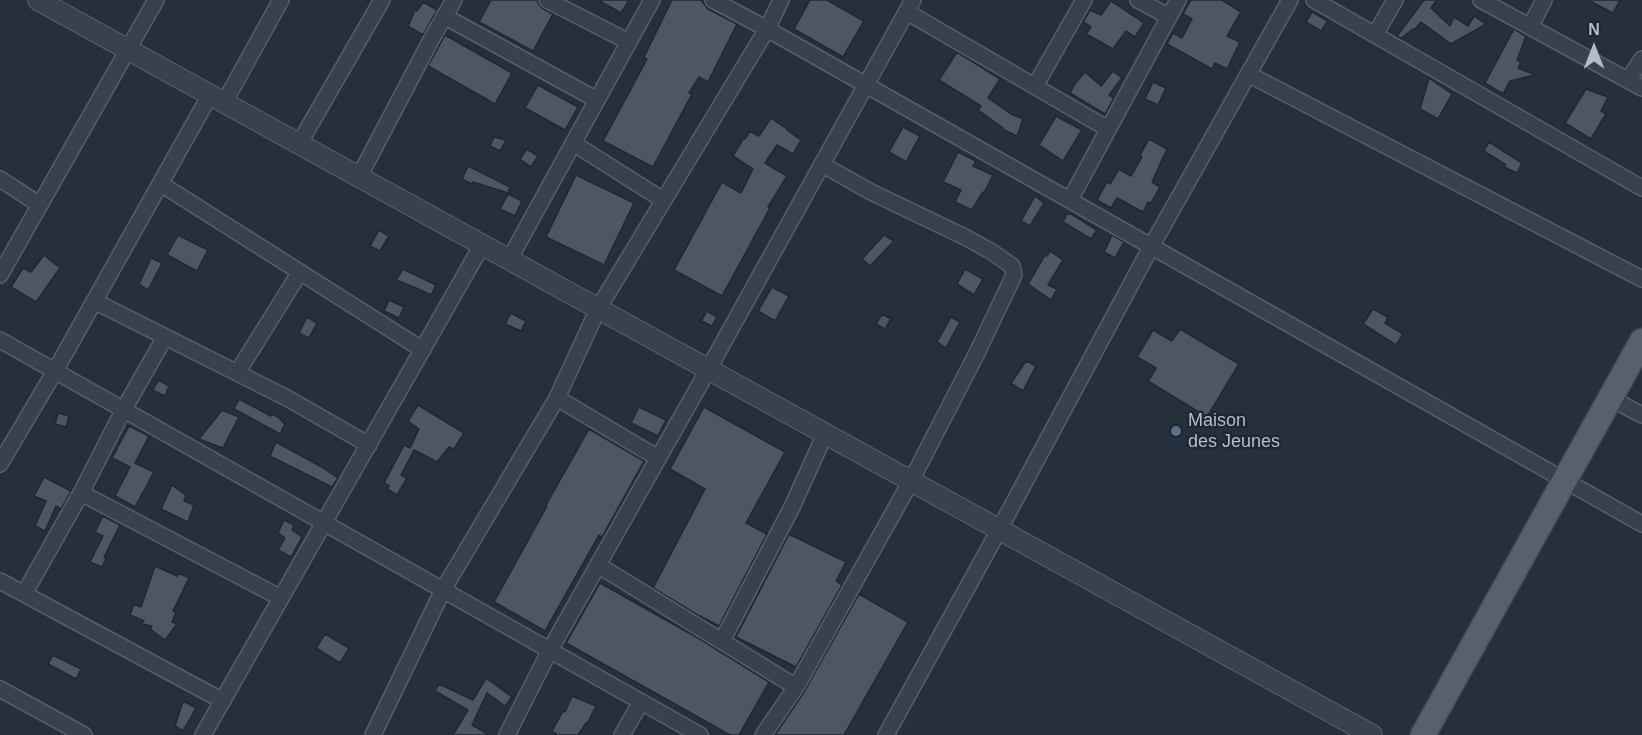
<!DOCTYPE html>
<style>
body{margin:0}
#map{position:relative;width:1642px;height:735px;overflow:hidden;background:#262f3c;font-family:Helvetica,sans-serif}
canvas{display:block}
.north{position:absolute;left:1564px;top:18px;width:60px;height:60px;-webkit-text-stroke:4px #1e2631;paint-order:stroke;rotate:0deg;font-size:16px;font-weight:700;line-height:24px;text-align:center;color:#b5bcc7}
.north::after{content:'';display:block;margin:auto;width:21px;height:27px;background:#b5bcc7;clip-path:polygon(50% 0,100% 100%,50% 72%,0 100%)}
</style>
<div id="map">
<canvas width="1642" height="735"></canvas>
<div class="north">N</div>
</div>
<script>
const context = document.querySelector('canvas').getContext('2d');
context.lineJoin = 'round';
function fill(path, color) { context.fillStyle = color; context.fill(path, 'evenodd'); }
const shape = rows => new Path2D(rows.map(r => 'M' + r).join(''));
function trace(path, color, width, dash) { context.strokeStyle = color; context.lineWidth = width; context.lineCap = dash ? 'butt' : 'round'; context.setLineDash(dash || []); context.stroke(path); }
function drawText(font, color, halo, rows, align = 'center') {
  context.font = font + ' Helvetica,sans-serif'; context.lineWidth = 4.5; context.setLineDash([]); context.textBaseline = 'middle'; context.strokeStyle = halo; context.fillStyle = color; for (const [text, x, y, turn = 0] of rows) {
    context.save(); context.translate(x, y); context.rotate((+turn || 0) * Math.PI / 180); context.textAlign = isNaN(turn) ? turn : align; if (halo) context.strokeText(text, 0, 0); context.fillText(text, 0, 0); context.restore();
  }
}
const building = shape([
 [491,0,537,0,539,5,542,8,553,14,533,51,479,22,491,0],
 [598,0,629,0,621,13,598,0],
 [672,0,701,0,708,9,737,24,708,82,699,77,689,93,692,94,653,167,603,141,647,59,644,57,672,0],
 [810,0,827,0,864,21,843,57,794,29,810,0],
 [1191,0,1222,0,1241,12,1227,36,1240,42,1227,69,1215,63,1212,69,1167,44,1173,33,1182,38,1192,19,1183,14,1191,0],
 [1424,0,1437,0,1431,8,1450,26,1454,17,1468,26,1474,16,1486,24,1451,44,1421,22,1414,30,1413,29,1401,38,1397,36,1424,0],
 [1588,0,1620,0,1613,13,1588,0],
 [1111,1,1144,23,1135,37,1126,31,1113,49,1086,34,1091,27,1083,22,1090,10,1101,15,1111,1],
 [423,2,437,10,423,35,408,26,415,10,417,11,423,2],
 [1312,12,1328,21,1321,31,1306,22,1312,12],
 [1514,29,1526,36,1517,60,1521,62,1518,68,1535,75,1510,81,1503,94,1485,83,1514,29],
 [445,35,512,73,495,104,428,66,445,35],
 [957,52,1000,79,988,98,1011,114,1023,119,1017,136,1002,129,1003,128,978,110,981,106,939,80,957,52],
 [1113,71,1122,78,1109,95,1114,98,1105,114,1070,93,1075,84,1085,72,1101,86,1113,71],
 [1429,78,1452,94,1438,119,1420,109,1429,78],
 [1153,82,1166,88,1158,105,1145,99,1153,82],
 [538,85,578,107,565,130,525,108,538,85],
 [1586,89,1608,97,1601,111,1606,114,1591,139,1565,123,1586,89],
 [1056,116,1082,130,1063,161,1039,145,1056,116],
 [771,118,787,129,787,130,801,140,793,154,777,145,765,163,787,176,768,207,770,208,722,296,674,270,722,182,741,193,753,169,733,156,743,139,745,139,750,131,759,136,771,118],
 [903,127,920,136,906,162,889,152,903,127],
 [494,137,506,140,500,151,490,146,494,137],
 [1149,139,1167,149,1152,182,1160,187,1151,203,1148,202,1143,212,1117,198,1111,208,1097,200,1107,182,1110,184,1119,169,1131,176,1142,157,1140,155,1149,139],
 [1489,142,1522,163,1517,173,1504,167,1506,165,1484,151,1489,142],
 [527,149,538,156,531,167,520,159,527,149],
 [958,152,976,161,973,166,993,175,984,193,983,192,972,210,955,202,961,190,943,182,958,152],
 [468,166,510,187,508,193,473,182,472,184,462,179,468,166],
 [576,175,634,203,604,265,546,237,576,175],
 [508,194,522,201,515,216,500,209,508,194],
 [1035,196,1044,203,1030,226,1021,221,1035,196],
 [1067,214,1071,214,1097,230,1091,239,1063,222,1067,214],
 [379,230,389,236,380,251,370,246,379,230],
 [178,235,208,250,197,271,167,255,178,235],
 [884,235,894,241,870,266,862,259,884,235],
 [1112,235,1124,242,1115,258,1104,252,1112,235],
 [1050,251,1063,260,1048,285,1057,289,1051,300,1028,284,1045,255,1047,256,1050,251],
 [44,255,60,268,36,302,11,287,23,268,31,272,44,255],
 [151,258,162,263,148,290,139,284,151,258],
 [403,269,436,285,431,295,414,287,396,280,403,269],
 [965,269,983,279,974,295,957,284,965,269],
 [772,287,789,296,775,321,758,311,772,287],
 [389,300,404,307,399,318,384,311,389,300],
 [1373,309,1388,317,1385,323,1403,334,1396,345,1363,324,1373,309],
 [707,311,717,317,712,326,701,321,707,311],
 [511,313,526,321,521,331,505,324,511,313],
 [882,314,891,319,885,329,876,324,882,314],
 [307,317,317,323,309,338,299,333,307,317],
 [951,317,960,322,946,348,937,342,951,317],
 [1180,329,1239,364,1207,417,1148,381,1156,368,1137,357,1153,330,1172,341,1180,329],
 [1026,361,1036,366,1023,391,1011,383,1026,361],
 [159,380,169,386,165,396,152,390,159,380],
 [239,399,271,416,272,414,278,417,285,424,280,434,234,409,239,399],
 [418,405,464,433,454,449,449,447,437,462,414,450,401,475,407,478,397,495,387,489,389,486,384,483,404,445,410,448,419,429,408,421,418,405],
 [639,407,666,420,658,436,631,423,639,407],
 [704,407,785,452,746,523,767,534,719,626,696,614,653,588,705,489,670,469,704,407],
 [222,410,239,417,223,448,199,439,222,410],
 [58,413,69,416,66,427,55,424,58,413],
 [129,426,149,436,135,463,154,472,135,507,115,496,130,467,112,458,129,426],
 [589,429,644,461,602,537,599,535,545,631,494,602,547,506,546,505,589,429],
 [276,442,320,466,338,478,332,487,270,456,276,442],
 [44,477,71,491,61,509,56,506,45,531,35,526,46,501,34,496,44,477],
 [172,485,186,495,184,501,194,505,188,522,161,509,172,485],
 [103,516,120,525,104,557,106,558,102,567,90,562,103,536,95,532,103,516],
 [284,520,294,525,292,530,302,537,291,557,278,550,285,538,278,533,284,520],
 [789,534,846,562,836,581,842,585,796,667,736,637,789,534],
 [155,566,177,576,179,573,189,578,173,611,176,612,172,622,177,624,165,640,150,629,152,626,141,624,144,621,130,615,134,604,141,607,155,566],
 [600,583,698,638,769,682,739,735,730,735,566,643,600,583],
 [859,594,908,622,844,735,775,735,804,692,859,594],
 [325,634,349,648,340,663,316,648,325,634],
 [53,655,81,669,76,679,48,664,53,655],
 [486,678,512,697,505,706,487,693,472,725,489,735,453,735,468,710,435,691,439,684,473,700,486,678],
 [572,696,596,706,587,724,586,723,578,735,558,735,552,731,563,711,565,712,572,696],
 [183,701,196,708,183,731,175,726,183,701]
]);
fill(building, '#4c5664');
trace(building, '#202833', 1.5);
const minor = shape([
 [547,0,629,42],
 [713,0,767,29,1642,524],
 [1138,0,1168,16],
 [1314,0,1642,188],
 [1481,0,1642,88],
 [907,12,1108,129],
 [444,16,597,100],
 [1530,27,1544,0],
 [1375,35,1395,0],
 [1248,74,1642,279],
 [1628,80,1642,59],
 [1035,86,1084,0],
 [224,103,281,0],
 [573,143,663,200],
 [299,144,382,0],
 [359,177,432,38,454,0],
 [0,179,40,205],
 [161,184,423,350],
 [1070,200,1178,0],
 [509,260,652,0],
 [0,275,156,0],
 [94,301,287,398,369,445],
 [0,340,700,735],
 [237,373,300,272],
 [557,398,658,458],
 [1610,398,1642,415],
 [0,464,55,371,210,95],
 [81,493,281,598],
 [598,565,796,687],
 [0,581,223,701],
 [24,594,81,493,124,409,165,337],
 [722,641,792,507,825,434],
 [0,689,84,735],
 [203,735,482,245],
 [373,735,443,590,557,398,598,309,767,29,781,0],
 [507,735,550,650,708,370,913,0],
 [622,735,641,702],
 [763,735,796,687,911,481,977,353,1014,275,1012,266,992,252,965,237,871,192,823,165],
 [886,735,999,530,1151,247,1290,0]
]);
const tertiary = shape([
 [38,0,1372,735]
]);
const primary = shape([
 [1423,735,1642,341]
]);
trace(minor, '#575f6a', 18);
trace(tertiary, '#575f6a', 22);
trace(primary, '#424a55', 27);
trace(minor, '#39414c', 15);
trace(tertiary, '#39414c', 20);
trace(primary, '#57606c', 24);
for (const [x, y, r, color] of [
 [1176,431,6,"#5c6f8a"]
]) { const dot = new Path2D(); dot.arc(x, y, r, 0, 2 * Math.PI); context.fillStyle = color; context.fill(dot); trace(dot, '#1e2631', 2); }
drawText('18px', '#b5bcc7', '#1e2631', [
 ["Maison",1188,421],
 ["des Jeunes",1188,442]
], 'left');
</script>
